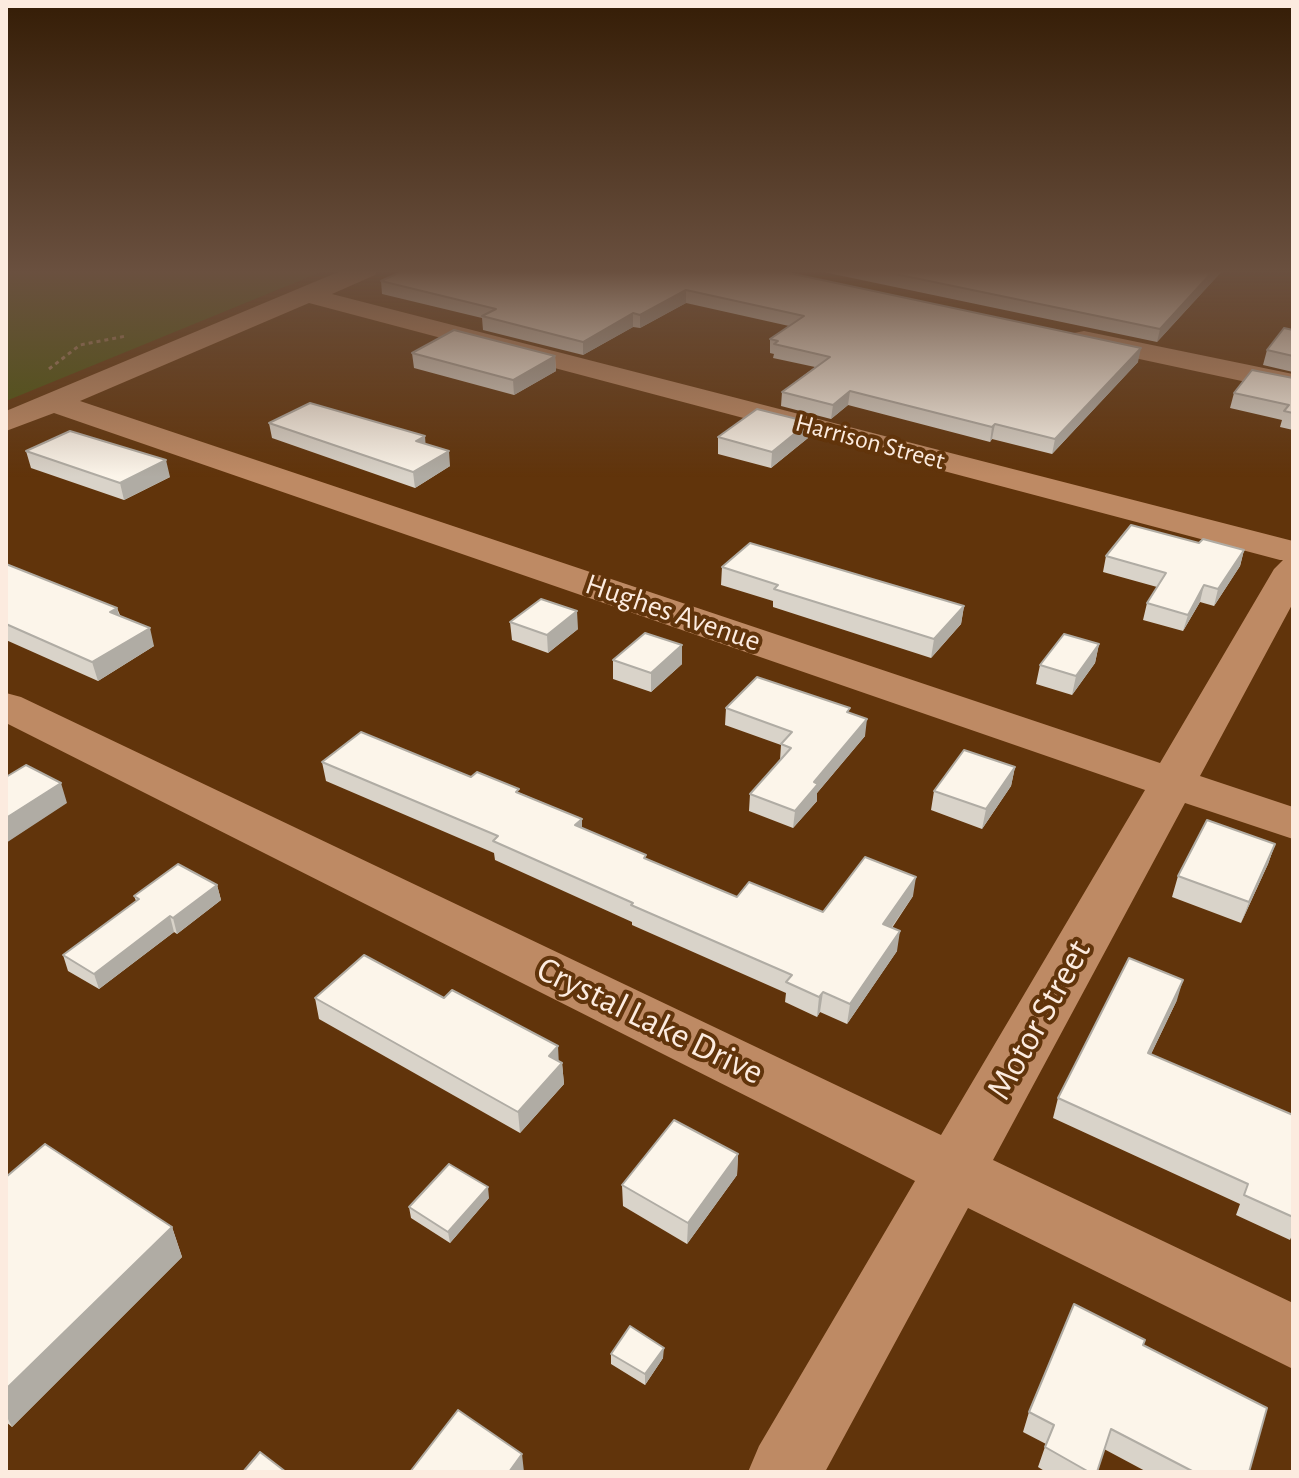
<!DOCTYPE html>
<style>
body{margin:0}
#map{position:relative;width:1299px;height:1478px;overflow:hidden;background:#61340b;font-family:"Alegreya Sans",sans-serif}
canvas{display:block}
.frame{position:absolute;inset:0;border:8px solid #fcebdf;pointer-events:none}
</style>
<div id="map">
<canvas width="1299" height="1478"></canvas>
<div class="frame"></div>
</div>
<script>
const context = document.querySelector('canvas').getContext('2d');
context.lineJoin = 'round';
function fill(path, color) { context.fillStyle = color; context.fill(path, 'evenodd'); }
const shape = rows => new Path2D(rows.map(r => 'M' + r).join(''));
function trace(path, color, width, dash) { context.strokeStyle = color; context.lineWidth = width; context.lineCap = dash ? 'butt' : 'round'; context.setLineDash(dash || []); context.stroke(path); }
function drawText(font, color, halo, rows, align = 'center') {
  context.font = font + ' "Alegreya Sans",sans-serif'; context.lineWidth = 8; context.setLineDash([]); context.textBaseline = 'middle'; context.strokeStyle = halo; context.fillStyle = color; for (const [text, x, y, turn = 0] of rows) {
    context.save(); context.translate(x, y); context.rotate((+turn || 0) * Math.PI / 180); context.textAlign = isNaN(turn) ? turn : align; if (halo) context.strokeText(text, 0, 0); context.fillText(text, 0, 0); context.restore();
  }
}
fill(shape([
 [6,270,326,270,6,401]
]), '#4a530d');
trace(shape([
 [49,369,80,345,126,336]
]), '#9f7d5f', 3, [4, 4]);
fill(shape([
 [343,270,378,270,375,275,332,294,1293,541,1293,603,1200,776,1293,807,1293,839,1185,803,993,1160,1293,1303,1293,1369,968,1208,825,1472,748,1472,759,1446,915,1181,6,723,6,693,21,697,941,1135,1145,790,54,413,6,431,6,411,343,270],
 [309,303,1280,560,1283,560,1274,569,1160,763,80,401,309,303],
 [1084,331,1293,374,1293,392,1074,345,1070,339,1074,333,1084,331]
]), '#be8a64');
fill(shape([
 [775,270,1138,362,1052,454,992,439,990,442,848,405,831,419,781,406,782,392,815,367,773,358,774,354,770,353,770,339,789,326,686,303,640,328,633,327,583,355,483,330,482,318,382,294,381,281],
 [814,270,1223,270,1157,342],
 [1293,330,1293,372,1263,365,1267,350],
 [412,353,555,356,556,371,514,395,414,368],
 [1293,378,1293,430,1280,427,1282,420,1230,408,1234,393],
 [269,423,425,436,425,444,450,466,415,488,272,438],
 [718,437,808,438,771,468,718,454],
 [26,451,170,477,124,500,31,468],
 [1199,543,1244,550,1240,566,1214,606,1200,602,1183,631,1143,620,1147,603,1157,587,1103,572,1106,556],
 [6,564,117,608,120,615,154,646,98,681,6,640],
 [722,567,964,606,961,624,931,658,773,607,773,601,721,585],
 [510,622,578,629,548,653,512,640],
 [1099,644,1095,663,1072,695,1036,684,1040,665],
 [682,645,682,664,651,692,613,679,613,660],
 [726,708,850,713,865,736,817,793,817,801,793,828,749,811,750,794,780,760,781,745,725,725],
 [322,762,471,777,520,793,582,819,582,828,646,859,737,897,823,912,913,896,892,928,897,951,847,1024,820,1012,817,1017,785,1002,786,993,632,925,632,922,495,860,494,853,326,781],
 [1015,767,1011,786,982,829,931,810,934,791],
 [1275,844,1268,864,1241,923,1172,897,1178,876],
 [217,885,221,900,177,934,174,932,99,989,68,971,63,955,136,901,134,896],
 [315,998,559,1061,562,1063,564,1084,520,1133,319,1019],
 [1177,1000,1151,1054,1293,1115,1293,1233,1290,1240,1236,1215,1240,1204,1053,1118,1058,1098],
 [738,1154,737,1175,687,1244,623,1206,622,1185],
 [6,1177,172,1227,182,1257,12,1427,6,1422],
 [489,1198,450,1243,411,1218,409,1207],
 [1143,1345,1249,1472,1147,1472,1104,1449,1097,1472,1046,1472,1038,1467,1046,1444,1023,1432,1029,1412],
 [611,1354,663,1358,645,1385,611,1364]
]), '#d9d3c9');
fill(shape([
 [1214,270,1223,270,1157,342,1160,329],
 [686,290,686,303,640,328,640,315],
 [633,313,633,327,583,355,583,342],
 [1141,348,1138,362,1052,454,1055,439],
 [555,356,556,371,514,395,513,380],
 [850,391,848,405,831,419,833,405],
 [809,422,808,438,771,468,772,452],
 [995,424,992,439,990,442,992,427],
 [425,436,426,451,416,441],
 [449,451,450,466,415,488,413,472],
 [166,460,170,477,124,500,120,483],
 [1244,550,1240,566,1214,606,1218,589],
 [1204,585,1200,602,1183,631,1188,615],
 [964,606,961,624,931,658,934,639],
 [117,608,122,626,110,612],
 [577,611,578,629,548,653,547,635],
 [150,628,154,646,98,681,92,662],
 [1099,644,1095,663,1072,695,1076,676],
 [682,645,682,664,651,692,651,673],
 [867,719,865,736,817,793,817,801,793,828,795,811,814,782],
 [1015,767,1011,786,982,829,986,809],
 [61,783,67,803,6,843,6,818],
 [582,819,582,838,575,825],
 [1275,844,1268,864,1241,923,1249,902],
 [916,877,913,896,880,944,883,924],
 [217,885,221,900,177,934,173,918],
 [170,916,174,932,99,989,94,974],
 [900,931,897,951,847,1024,850,1004],
 [1183,980,1177,1000,1142,1073,1148,1053],
 [823,992,820,1012,817,1017,819,997],
 [558,1046,559,1066,562,1063,564,1084,520,1133,518,1112,549,1056],
 [738,1154,737,1175,687,1244,688,1223],
 [488,1187,489,1198,450,1243,448,1232],
 [172,1227,182,1257,12,1427,6,1415,6,1389],
 [664,1348,663,1358,645,1385,645,1374],
 [522,1454,524,1472,509,1472]
]), '#b0aca4');
const building = shape([
 [405,270,775,270,1141,348,1055,439,995,424,992,427,850,391,833,405,782,392,830,357,774,344,778,341,770,339,804,316,686,290,640,315,633,313,583,342,482,316,496,309,381,281,405,270],
 [876,270,1214,270,1160,329,876,270],
 [1284,328,1293,330,1293,356,1267,350,1284,328],
 [454,330,555,356,513,380,412,353,454,330],
 [1252,370,1293,378,1293,413,1284,411,1289,405,1234,393,1252,370],
 [310,403,425,436,416,441,449,451,413,472,269,423,310,403],
 [757,409,809,422,772,452,718,437,757,409],
 [70,431,166,460,120,483,26,451,70,431],
 [1131,525,1199,543,1203,539,1244,550,1218,589,1204,585,1188,615,1147,603,1166,573,1106,556,1131,525],
 [750,543,964,606,934,639,774,589,778,585,722,567,750,543],
 [6,564,117,608,110,612,150,628,92,662,6,624,6,564],
 [541,599,577,611,547,635,510,622,541,599],
 [645,633,682,645,651,673,613,660,645,633],
 [1064,634,1099,644,1076,676,1040,665,1064,634],
 [757,677,850,708,847,712,867,719,814,782,818,784,795,811,750,794,791,748,781,744,792,732,726,708,757,677],
 [361,732,471,777,477,772,519,789,516,792,582,819,575,825,646,855,644,858,737,897,749,882,823,912,865,857,916,877,883,924,900,931,850,1004,823,992,819,997,786,982,792,975,631,905,633,903,493,841,498,836,322,762,361,732],
 [964,750,1015,767,986,809,934,791,964,750],
 [26,765,61,783,6,818,6,777,26,765],
 [1207,820,1275,844,1249,902,1178,876,1207,820],
 [178,864,217,885,173,918,170,916,94,974,63,955,139,899,134,896,178,864],
 [364,955,444,998,452,990,558,1046,549,1056,562,1063,518,1112,315,998,364,955],
 [1129,958,1183,980,1148,1053,1293,1115,1293,1217,1244,1195,1248,1184,1058,1098,1129,958],
 [674,1120,738,1154,688,1223,622,1185,674,1120],
 [45,1144,172,1227,6,1389,6,1177,45,1144],
 [449,1164,488,1187,448,1232,409,1207,449,1164],
 [1074,1304,1145,1340,1143,1345,1267,1408,1249,1472,1194,1472,1111,1429,1097,1472,1089,1472,1045,1447,1054,1425,1029,1412,1074,1304],
 [630,1326,664,1348,645,1374,611,1354,630,1326],
 [458,1410,522,1454,509,1472,410,1472,458,1410],
 [260,1452,286,1472,243,1472,260,1452]
]);
fill(building, '#fcf5ea');
trace(building, '#b0aca4', 2);
const sky = context.createLinearGradient(0, 0, 0, 477);
sky.addColorStop(0, '#351d06');
sky.addColorStop(0.57, '#6a503f');
sky.addColorStop(1, '#6a503f00');
context.fillStyle = sky;
context.fillRect(0, 0, 1299, 477);
drawText('26px', '#fcebdf', '#61340b', [
 ["Harrison Street",870,442,15]
]);
drawText('30px', '#fcebdf', '#61340b', [
 ["Hughes Avenue",673,613,19]
]);
drawText('36px', '#fcebdf', '#61340b', [
 ["Motor Street",1039,1020,-61],
 ["Crystal Lake Drive",650,1021,26]
]);
</script>
